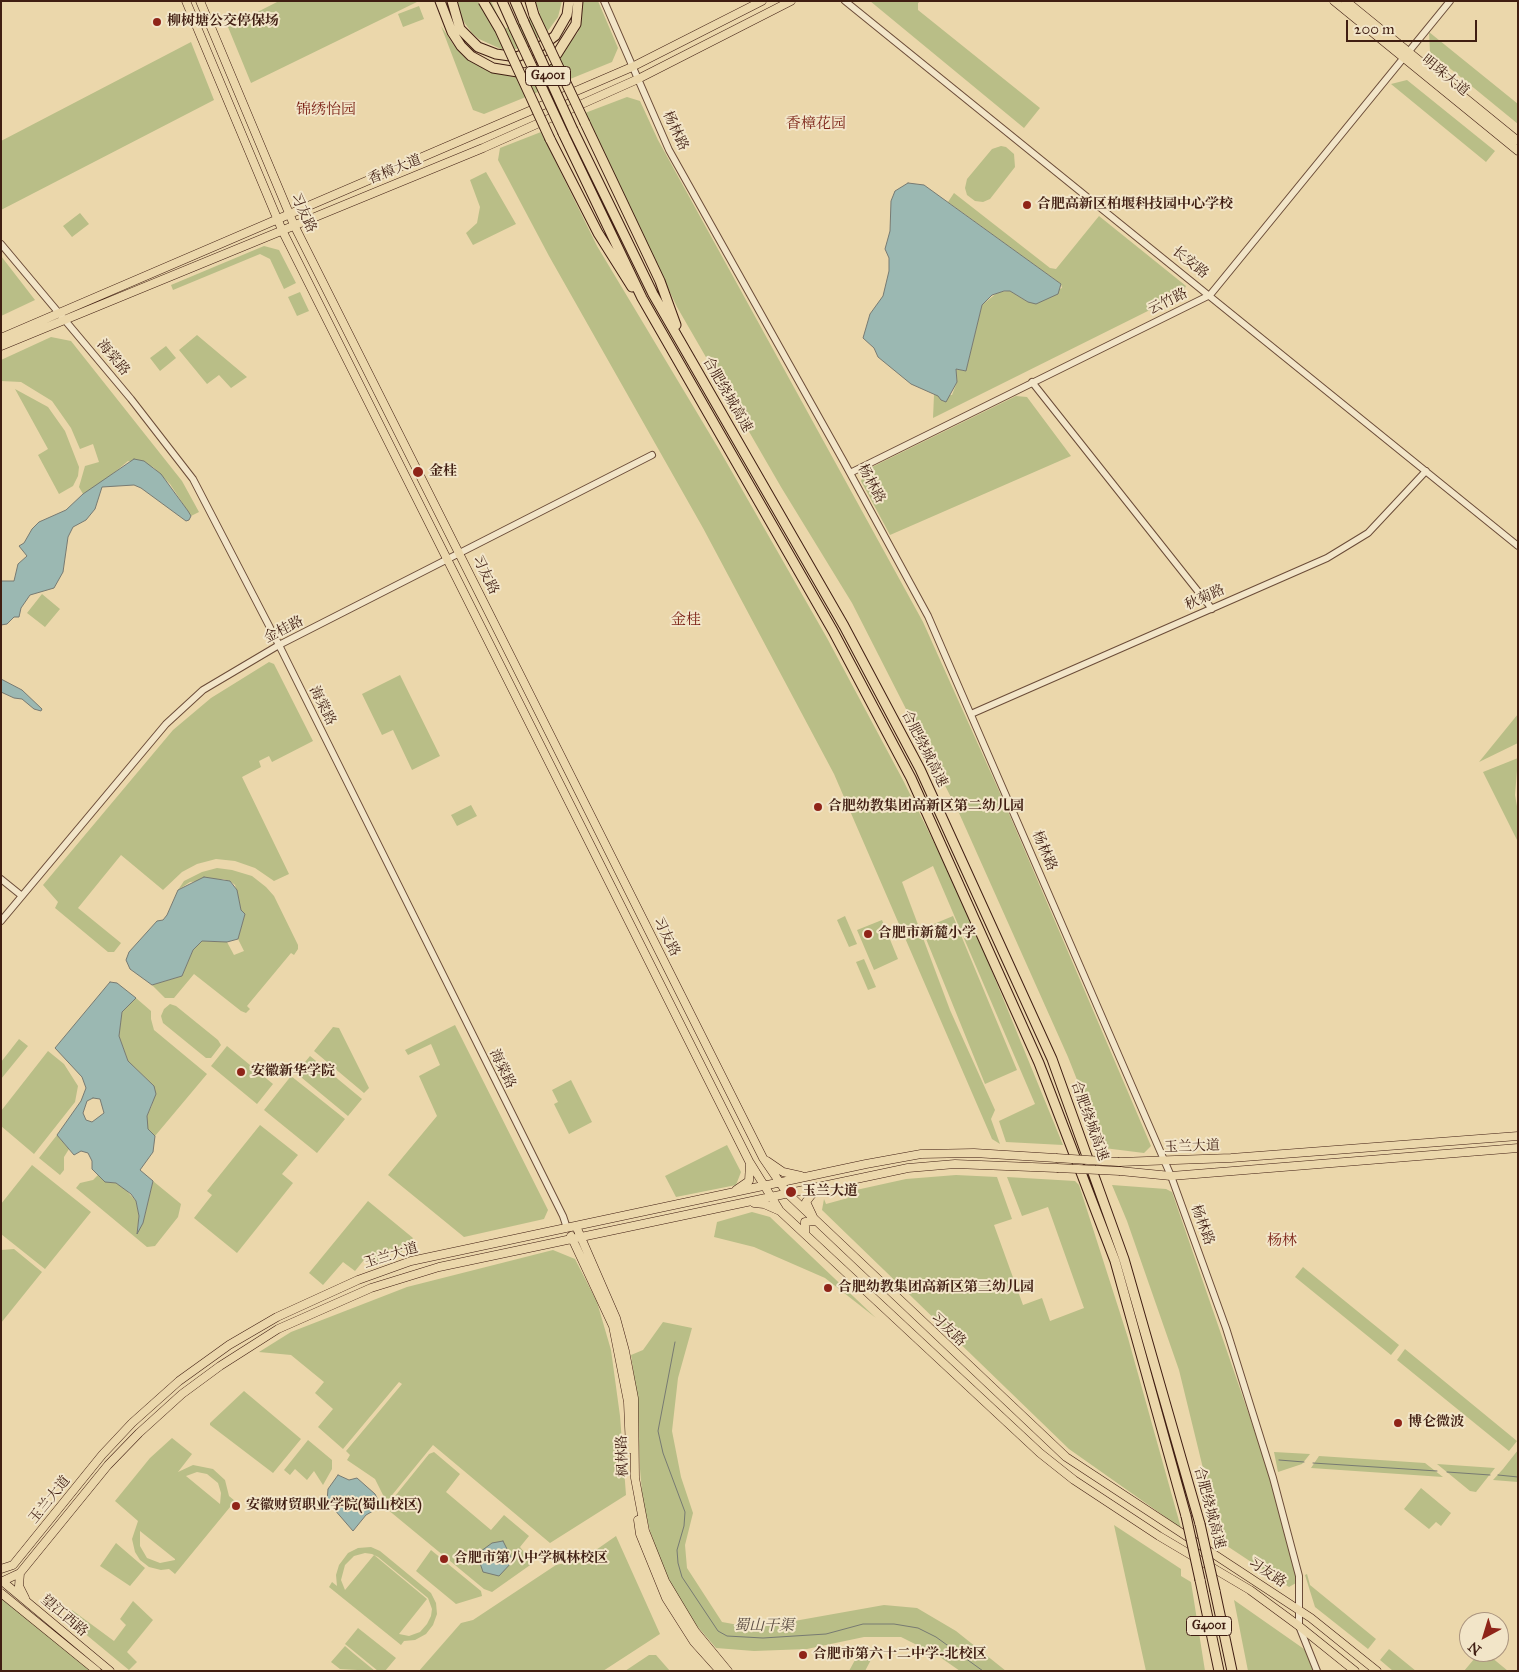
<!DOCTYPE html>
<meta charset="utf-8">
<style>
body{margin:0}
#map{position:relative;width:1519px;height:1672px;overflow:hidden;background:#ebd7ab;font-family:"IM FELL Great Primer",serif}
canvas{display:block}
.frame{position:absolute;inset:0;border:2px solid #401e12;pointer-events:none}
.north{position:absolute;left:1459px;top:1612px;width:50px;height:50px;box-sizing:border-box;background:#f2e5c8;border:1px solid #ab957f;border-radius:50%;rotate:219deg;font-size:14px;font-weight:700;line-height:20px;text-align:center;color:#401e12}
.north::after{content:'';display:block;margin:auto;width:18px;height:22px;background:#8f2418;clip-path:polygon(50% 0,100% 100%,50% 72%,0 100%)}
.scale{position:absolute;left:1346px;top:20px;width:131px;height:22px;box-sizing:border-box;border:2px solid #401e12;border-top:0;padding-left:6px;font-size:15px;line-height:18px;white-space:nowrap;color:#401e12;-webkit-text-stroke:4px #f2e5c8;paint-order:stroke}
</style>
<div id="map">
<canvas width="1519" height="1672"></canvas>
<div class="frame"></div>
<div class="north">N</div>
<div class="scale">200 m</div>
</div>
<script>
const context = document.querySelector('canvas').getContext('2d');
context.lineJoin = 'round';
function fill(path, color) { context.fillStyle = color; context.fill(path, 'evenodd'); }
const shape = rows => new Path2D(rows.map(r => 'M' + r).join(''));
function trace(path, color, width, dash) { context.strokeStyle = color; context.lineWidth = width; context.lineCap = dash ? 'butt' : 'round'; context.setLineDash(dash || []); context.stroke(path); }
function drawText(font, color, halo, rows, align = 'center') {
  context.font = font + ' "IM FELL Great Primer","Noto Serif SC",serif'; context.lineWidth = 4; context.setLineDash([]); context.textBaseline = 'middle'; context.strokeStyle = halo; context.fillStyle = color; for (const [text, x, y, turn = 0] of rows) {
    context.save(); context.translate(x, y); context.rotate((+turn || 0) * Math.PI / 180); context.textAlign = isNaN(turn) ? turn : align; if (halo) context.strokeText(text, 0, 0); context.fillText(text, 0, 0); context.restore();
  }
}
fill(shape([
 [279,1,419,1,251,83,228,27],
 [455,1,491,1,504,29,540,14,535,1,562,1,558,17,547,32,529,44,516,49,501,49,479,39,472,33,461,18],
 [582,1,598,1,618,48,612,62,484,114,473,110,441,26,453,44,471,61,495,72,520,78,560,55,578,32],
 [870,1,921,1,918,3,918,10,1040,108,1024,128],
 [419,6,424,19,403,27,398,14],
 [1429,32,1518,104,1518,124,1430,52],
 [191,42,214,100,1,210,1,141],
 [1407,80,1495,151,1486,162,1391,84],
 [627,97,640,101,658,140,923,622,1004,802,1151,1146,1144,1153,1104,1148,1068,1057,959,813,852,603,781,487,677,307,585,113],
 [541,132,597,246,720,451,827,638,904,782,964,903,1063,1145,1006,1142,999,1121,1035,1104,933,866,902,882,950,1010,995,1110,991,1119,1000,1144,992,1139,834,774,703,528,549,256,498,160,500,148],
 [1001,146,1006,147,1014,154,1015,167,990,199,983,202,975,201,967,195,965,188,967,179,992,149],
 [486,172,516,224,473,245,466,233,477,223,480,207,470,180],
 [954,193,1050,268,1056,269,1099,216,1186,286,1182,294,933,418,934,395,952,395,957,382,956,369,966,371,982,305,998,292,1010,291,1028,302,1062,288,1061,284,948,202],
 [80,213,89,224,72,237,63,226],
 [264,246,279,250,296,283,284,289,270,259,260,254,173,290,171,285],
 [1,256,35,300,1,316],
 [300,292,309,311,297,316,288,297],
 [197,335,247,377,231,388,219,375,207,384,179,350],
 [51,337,71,341,182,481,199,512,191,516,170,484,153,467,128,461,97,487,83,494,79,487,85,466,99,462,93,444,80,449,71,428,52,401,21,382,1,381,1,360],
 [166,346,176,358,160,371,150,358],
 [15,389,48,407,65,431,79,467,78,476,73,486,59,494,38,455,48,449],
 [1016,396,1027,397,1071,456,890,535,861,481,866,470],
 [42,594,60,609,45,627,27,613],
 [269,662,274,664,313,741,272,762,269,756,259,761,261,767,242,777,289,874,274,881,255,868,235,861,216,859,197,864,182,872,163,890,121,855,78,908,121,943,114,952,108,952,55,908,58,902,43,885,173,730,211,698],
 [400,675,440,756,412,770,393,730,382,735,362,694],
 [1518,714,1518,743,1479,762],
 [1518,758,1515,795,1518,812,1518,842,1483,772],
 [471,805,477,816,457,826,451,815],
 [217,868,232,870,252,876,266,887,274,896,298,945,298,949,294,955,291,953,247,1006,250,1009,246,1013,241,1011,194,974,174,998,165,998,152,985,182,976,193,950,202,941,227,942,234,955,244,951,238,939,245,914,241,910,235,885,230,881,223,879,190,882,178,890,184,881,202,872],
 [845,916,857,944,849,947,837,920],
 [953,916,1017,1070,985,1084,922,929],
 [882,920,898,959,874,970,857,930],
 [864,959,876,987,868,990,856,962],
 [136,998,151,1011,151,1019,154,1030,207,1074,155,1136,147,1129,147,1116,152,1105,154,1086,128,1061,119,1036,122,1012],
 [170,1004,176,1006,218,1040,221,1045,211,1058,206,1058,163,1023,161,1016,164,1009],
 [455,1025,548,1210,544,1219,464,1237,388,1175,437,1116,419,1076,440,1065,431,1044,408,1055,405,1050],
 [333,1027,339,1028,369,1088,364,1093,314,1051],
 [19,1039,28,1046,1,1079,1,1062],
 [227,1046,273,1084,257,1104,211,1066],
 [48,1051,64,1064,78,1086,75,1102,34,1154,1,1126,1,1111],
 [310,1056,362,1099,348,1116,296,1073],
 [291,1076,345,1119,317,1153,264,1110],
 [571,1080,592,1122,569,1134,554,1104,558,1102,552,1090],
 [260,1125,298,1155,282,1174,293,1183,237,1253,194,1218,212,1195,207,1191],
 [57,1135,69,1149,64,1157,64,1170,60,1175,39,1158],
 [727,1145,741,1172,736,1185,676,1197,665,1176],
 [32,1165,91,1212,45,1269,1,1234,1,1204],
 [98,1175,105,1181,116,1183,123,1187,136,1201,139,1216,137,1232,143,1223,153,1181,181,1204,178,1217,155,1246,147,1247,76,1188,80,1183,93,1180],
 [956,1175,997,1177,1012,1219,994,1225,1023,1305,1042,1298,1050,1321,1084,1308,1048,1207,1022,1216,1007,1177,1075,1181,1079,1185,1128,1338,1181,1528,1069,1449,822,1210,824,1199,826,1204,848,1198,847,1192,906,1179],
 [1112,1185,1166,1189,1172,1192,1276,1493,1295,1569,1296,1583,1289,1587,1221,1542,1179,1370,1127,1221],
 [368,1201,413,1238,399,1255,390,1248,378,1263,368,1255,355,1271,343,1262,323,1285,309,1273],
 [752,1212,770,1217,876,1318,825,1278,754,1247,714,1237,717,1222],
 [14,1249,42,1272,1,1323,1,1250],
 [553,1250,575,1259,597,1302,611,1350,620,1416,626,1495,550,1543,433,1445,388,1500,384,1497,375,1479,347,1460,350,1455,346,1451,402,1384,399,1382,343,1449,318,1427,333,1409,315,1393,324,1382,291,1355,259,1352,291,1332,407,1287],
 [1303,1267,1399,1345,1391,1355,1295,1277],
 [663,1322,692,1328,678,1378,672,1431,681,1477,693,1513,685,1545,687,1568,722,1622,755,1628,884,1605,917,1608,956,1631,1006,1671,960,1671,937,1655,901,1637,864,1637,807,1649,754,1651,716,1648,691,1619,667,1578,650,1531,643,1504,640,1469,637,1399,631,1355,643,1350],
 [1405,1349,1517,1441,1509,1451,1397,1360],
 [244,1391,301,1439,273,1473,210,1425,210,1423],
 [172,1438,192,1454,178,1472,193,1465,213,1469,225,1480,229,1496,235,1501,175,1574,169,1569,161,1570,149,1567,140,1560,135,1552,132,1539,138,1521,115,1501,150,1458],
 [197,1472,207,1474,218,1483,221,1493,220,1504,186,1476],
 [140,1531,175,1559,175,1560,160,1563,147,1558,140,1546],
 [308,1440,332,1460,332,1469,323,1485,314,1471,307,1480,295,1469,290,1475,284,1470],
 [1518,1450,1518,1482,1493,1480,1503,1469],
 [434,1452,460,1474,446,1492,491,1530,504,1515,529,1536,520,1547,533,1563,492,1592,484,1589,387,1509,387,1506,429,1454],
 [1274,1452,1310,1454,1302,1464,1278,1472],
 [1319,1456,1425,1463,1443,1477,1311,1468],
 [1437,1464,1495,1468,1476,1492,1470,1491],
 [1421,1488,1451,1513,1441,1526,1436,1522,1429,1529,1404,1509],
 [1114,1525,1181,1569,1181,1576,1191,1582,1205,1671,1146,1671],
 [616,1536,660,1634,603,1671,419,1671,461,1623,473,1620,556,1565,583,1559],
 [116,1543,145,1568,130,1586,100,1566],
 [358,1548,371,1547,380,1551,431,1593,436,1603,437,1614,433,1625,426,1634,415,1640,404,1641,401,1645,329,1587,332,1582,337,1586,336,1575,339,1565,348,1553],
 [365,1553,372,1554,378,1557,428,1598,432,1609,431,1616,427,1624,420,1632,409,1636,399,1634,427,1599,374,1555,345,1590,341,1580,345,1565,354,1556],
 [431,1550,481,1591,482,1596,456,1604,416,1571],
 [1307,1574,1310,1585,1376,1639,1368,1649,1315,1607,1305,1575],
 [1,1593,97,1671,1,1671],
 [1234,1600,1314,1656,1315,1671,1248,1671],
 [133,1601,153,1620,127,1652,137,1662,129,1670,66,1618,72,1610,114,1641,126,1625,120,1619],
 [358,1628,396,1658,385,1671,378,1671,345,1644],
 [345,1646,353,1653,375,1671,340,1669,331,1662],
 [861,1649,873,1656,865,1671,849,1671],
 [1389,1649,1416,1671,1393,1671,1380,1660],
 [1480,1652,1485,1652,1508,1671,1464,1671],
 [649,1655,656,1655,670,1671,625,1671]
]), '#b9be87');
const water = shape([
 [908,183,924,185,1061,284,1058,294,1036,304,1028,302,1010,291,1004,291,992,295,982,305,966,371,956,369,957,382,946,402,941,400,938,396,911,384,878,357,874,348,863,338,870,314,883,296,889,271,889,258,885,249,890,231,891,201,895,191,908,183],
 [134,459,144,461,161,474,188,511,191,516,189,520,186,521,141,488,134,485,102,487,95,509,86,520,73,527,68,537,63,572,54,588,30,595,21,608,19,617,14,617,7,624,1,625,1,581,14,581,18,564,27,556,19,546,24,543,32,529,39,522,66,510,83,494,134,459],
 [1,679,22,690,42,709,41,711,34,709,22,699,14,698,1,692,1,679],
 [204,877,230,881,237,890,241,910,245,914,238,939,227,942,202,941,193,950,182,976,152,985,130,969,126,960,129,952,157,921,163,920,167,915,178,890,204,877],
 [110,982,117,983,136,998,122,1012,119,1036,128,1061,154,1086,156,1094,147,1116,148,1129,155,1136,153,1152,140,1170,153,1181,143,1223,137,1234,139,1216,136,1201,131,1194,116,1183,105,1182,92,1169,92,1161,88,1153,81,1151,74,1155,57,1135,81,1101,86,1088,82,1077,55,1048,110,982],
 [93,1098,100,1099,104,1113,92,1122,86,1120,83,1113,87,1101,93,1098],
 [338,1475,349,1480,357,1478,375,1494,378,1500,373,1511,366,1515,353,1531,327,1501,328,1489,338,1475],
 [503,1541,513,1561,499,1576,483,1572,477,1554,492,1543,503,1541]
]);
fill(water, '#9bb8b2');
trace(water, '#777a72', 1);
trace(shape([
 [675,1342,658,1431,663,1453,685,1512,684,1526,677,1550,678,1563,682,1577,718,1631,727,1636,763,1638,826,1634,863,1624,894,1624,918,1628,936,1637,983,1671],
 [1279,1460,1304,1462],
 [1313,1463,1437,1471],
 [1447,1472,1490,1475],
 [1498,1475,1518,1477]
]), '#777a72', 1);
const minor = shape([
 [604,1,669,150,844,462,928,616,1171,1176,1226,1328,1273,1478,1299,1576,1299,1626,1317,1671],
 [845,1,1518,546],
 [1,244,131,399,193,479,279,645,563,1216,567,1228],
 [1032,382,1212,609],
 [850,473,1210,295,1450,1],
 [971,714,1327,558,1368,533,1426,471],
 [1,879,22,896],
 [1,921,166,724,203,690,279,645,652,455]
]);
const major = shape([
 [186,1,282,230,749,1161,780,1211,1040,1453,1074,1480,1159,1536,1250,1590,1299,1626,1355,1671],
 [200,1,294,225,763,1158,787,1193,1066,1457,1311,1618,1377,1671],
 [1334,1,1518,151],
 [1346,1,1518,141],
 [1,338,632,67,762,1],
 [1,346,483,148,638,79,791,1],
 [767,1161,783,1172,801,1176],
 [1119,1162,1231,1158,1518,1136],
 [1120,1171,1171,1176,1518,1148],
 [736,1190,749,1181,750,1163],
 [754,1203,764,1204,780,1211],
 [576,1226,616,1318,625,1351,634,1398,635,1478,645,1531,665,1581,695,1631,728,1671],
 [805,1233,805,1222,815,1221,806,1202,812,1194,824,1188],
 [571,1236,613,1326,628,1402,630,1449],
 [638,1520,640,1534,666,1598,694,1642,720,1671],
 [1,1569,13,1565,102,1455,132,1423,179,1381,229,1345,277,1317,358,1280,411,1261,866,1164,921,1154,974,1153,1056,1158],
 [20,1573,19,1586,25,1598],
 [2,1581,110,1671],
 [1,1582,20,1573,108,1465,139,1433,182,1394,220,1366,278,1329,371,1288,439,1267,908,1168,955,1164,1057,1168],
 [1,1593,97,1671]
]);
const highway = shape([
 [440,1,452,32,461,46,471,56,493,68,524,73,533,71,557,54,576,24,578,1],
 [452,1,460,29,478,47,496,54,517,57,543,45,555,36,567,15,569,1],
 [502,1,514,28],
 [515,1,524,22],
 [530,1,534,15],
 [585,123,660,281,676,325],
 [573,130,653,294,844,626,920,769,1052,1059,1124,1259,1200,1524],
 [563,133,642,298,833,631,911,778,1039,1063,1115,1261,1186,1516],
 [550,139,598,233,632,287],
 [1200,1580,1219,1671],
 [1215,1591,1232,1671]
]);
trace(minor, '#6b4c38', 8);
trace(major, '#401e12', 9);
trace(highway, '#401e12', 11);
trace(minor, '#f2e5c8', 6);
trace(major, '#ebd7ab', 8);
trace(highway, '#ebd7ab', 9);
const majorBridge = shape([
 [1056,1158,1119,1162],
 [1057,1168,1120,1171]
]);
const highwayBridge = shape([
 [483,1,500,30,550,139],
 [534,15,585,123],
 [524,22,573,130],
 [514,28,563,133],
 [1186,1516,1200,1580],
 [1200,1524,1215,1591]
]);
trace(majorBridge, '#401e12', 9, []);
trace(highwayBridge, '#401e12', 11, []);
trace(majorBridge, '#ebd7ab', 8);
trace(highwayBridge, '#ebd7ab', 9);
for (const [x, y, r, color] of [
 [157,22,5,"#8f2418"],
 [1027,205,5,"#8f2418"],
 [418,472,6,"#8f2418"],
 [818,807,5,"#8f2418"],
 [868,934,5,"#8f2418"],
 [241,1072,5,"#8f2418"],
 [791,1192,6,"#8f2418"],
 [828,1288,5,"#8f2418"],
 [1398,1423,5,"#8f2418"],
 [236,1506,5,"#8f2418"],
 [444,1559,5,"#8f2418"],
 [803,1655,5,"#8f2418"]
]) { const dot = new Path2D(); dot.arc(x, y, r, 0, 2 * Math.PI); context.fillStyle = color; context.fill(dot); trace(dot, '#f2e5c8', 2); }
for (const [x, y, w] of [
 [548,76,45],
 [1209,1626,45]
]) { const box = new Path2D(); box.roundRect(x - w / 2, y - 9.5, w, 19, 4); context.fillStyle = '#f2e5c8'; context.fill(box); trace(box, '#401e12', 1); }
drawText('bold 12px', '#401e12', null, [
 ["G4001",548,76],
 ["G4001",1209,1626]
]);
drawText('bold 14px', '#401e12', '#f2e5c8', [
 ["柳树塘公交停保场",167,22],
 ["合肥高新区柏堰科技园中心学校",1037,205],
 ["金桂",429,472],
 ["合肥幼教集团高新区第二幼儿园",828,807],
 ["合肥市新麓小学",878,934],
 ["安徽新华学院",251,1072],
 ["玉兰大道",802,1192],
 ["合肥幼教集团高新区第三幼儿园",838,1288],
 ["博仑微波",1408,1423],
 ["安徽财贸职业学院(蜀山校区)",246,1506],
 ["合肥市第八中学枫林校区",454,1559],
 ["合肥市第六十二中学-北校区",813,1655]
], 'left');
drawText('14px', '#401e12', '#f2e5c8', [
 ["明珠大道",1445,76,39],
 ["杨林路",675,131,65],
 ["香樟大道",395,170,-22],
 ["习友路",303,213,65],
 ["长安路",1190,263,39],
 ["云竹路",1168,302,-26],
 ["海棠路",113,358,50],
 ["合肥绕城高速",727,395,60],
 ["杨林路",871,484,62],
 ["习友路",485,575,64],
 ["秋菊路",1205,598,-24],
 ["金桂路",284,630,-27],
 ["海棠路",322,706,63],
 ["合肥绕城高速",924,749,63],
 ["杨林路",1044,851,67],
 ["习友路",666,937,63],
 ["海棠路",502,1069,64],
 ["合肥绕城高速",1089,1121,70],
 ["玉兰大道",1192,1147,-2],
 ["杨林路",1202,1225,70],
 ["玉兰大道",391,1256,-17],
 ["习友路",948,1330,43],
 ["枫林路",623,1456,-92],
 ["玉兰大道",50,1500,-51],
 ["合肥绕城高速",1209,1508,75],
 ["习友路",1267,1573,33],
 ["望江西路",64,1616,40]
]);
drawText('15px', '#7a1f14', '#f2e5c8', [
 ["锦绣怡园",326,110],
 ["香樟花园",816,124],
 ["金桂",686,620],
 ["杨林",1282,1241]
]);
drawText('italic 15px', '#5b4c42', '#f2e5c8', [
 ["蜀山干渠",764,1626]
]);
</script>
